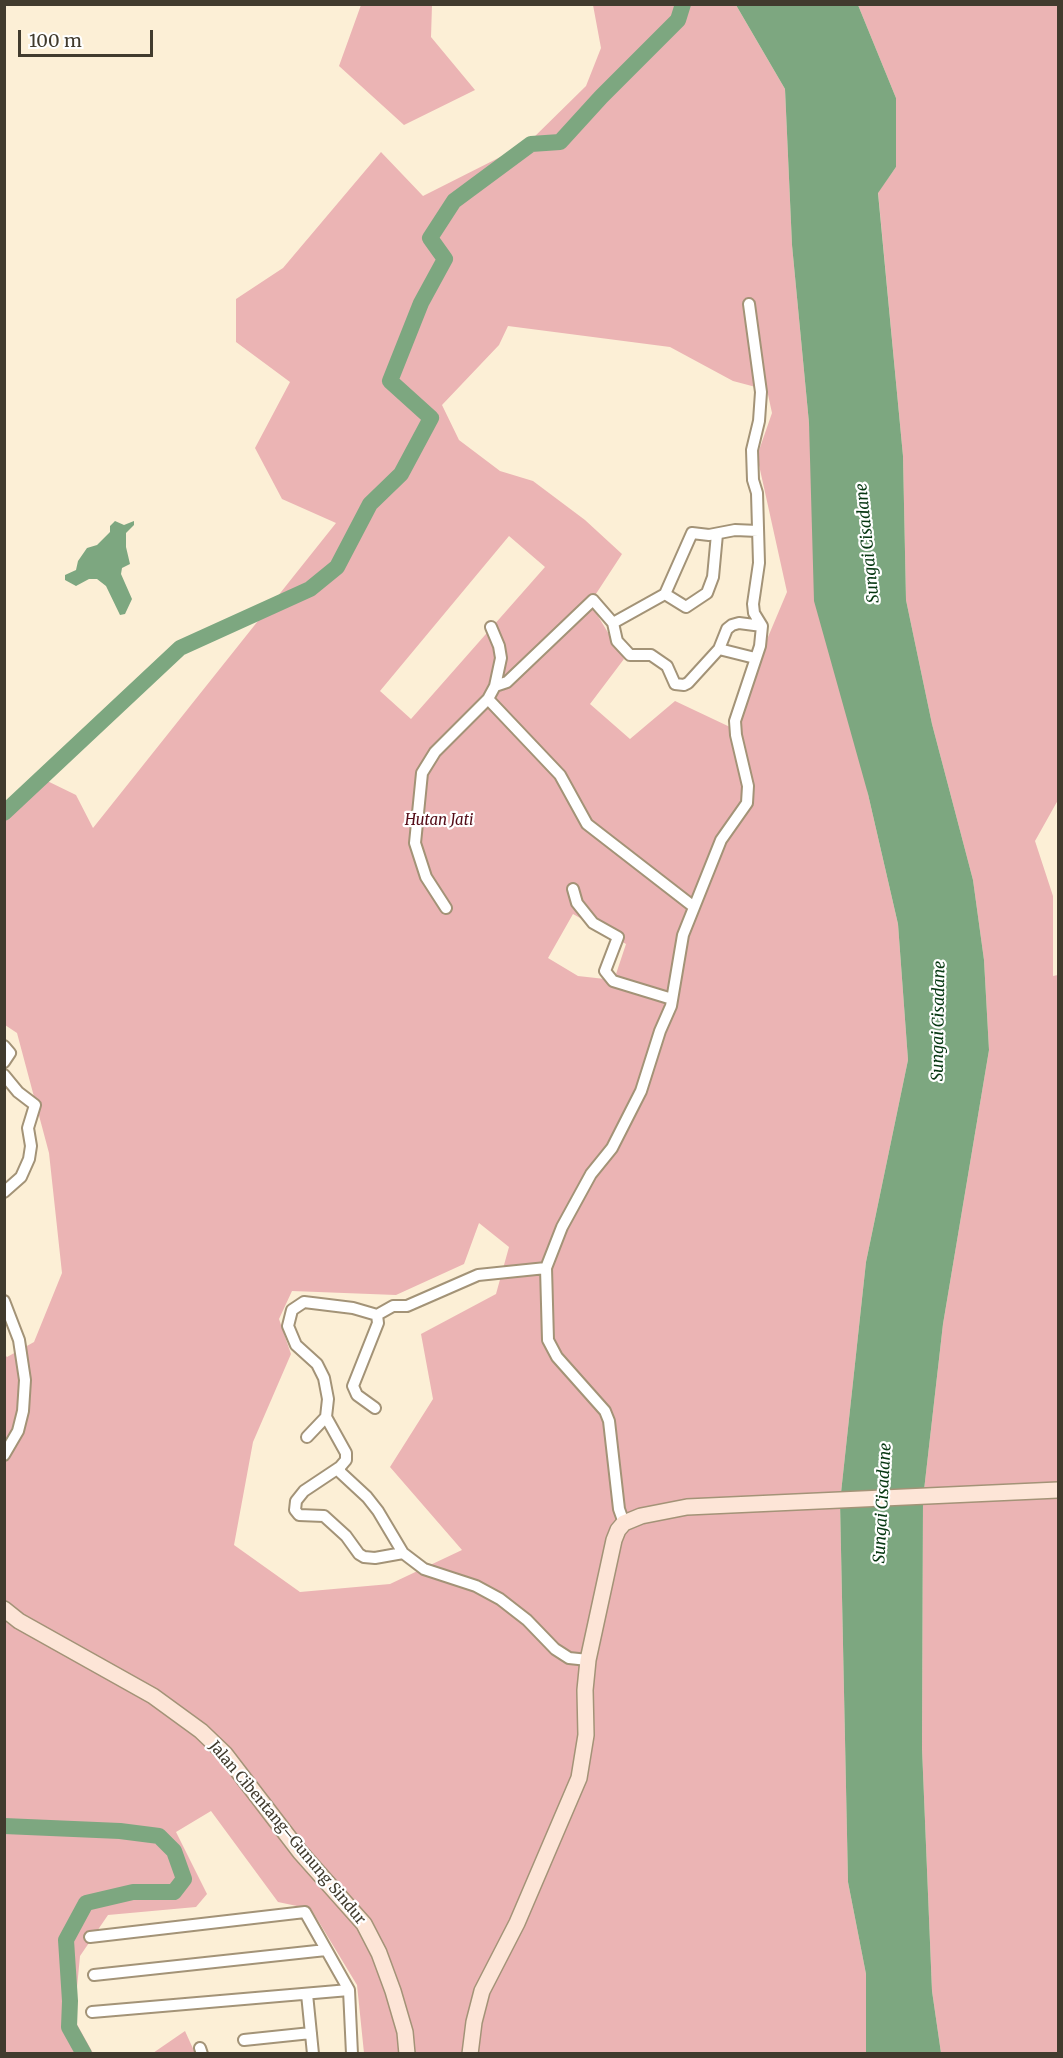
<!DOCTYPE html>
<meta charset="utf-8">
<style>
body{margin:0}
#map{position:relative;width:1063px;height:2058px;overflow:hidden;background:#fcefd6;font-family:Merriweather,serif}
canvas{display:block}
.frame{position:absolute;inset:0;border:6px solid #413b2e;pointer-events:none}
.scale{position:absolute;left:18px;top:30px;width:135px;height:27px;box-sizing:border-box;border:3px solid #413b2e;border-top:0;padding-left:8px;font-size:18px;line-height:21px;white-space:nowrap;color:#413b2e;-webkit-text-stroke:4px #fff;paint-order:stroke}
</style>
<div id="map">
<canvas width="1063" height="2058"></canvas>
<div class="frame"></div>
<div class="scale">100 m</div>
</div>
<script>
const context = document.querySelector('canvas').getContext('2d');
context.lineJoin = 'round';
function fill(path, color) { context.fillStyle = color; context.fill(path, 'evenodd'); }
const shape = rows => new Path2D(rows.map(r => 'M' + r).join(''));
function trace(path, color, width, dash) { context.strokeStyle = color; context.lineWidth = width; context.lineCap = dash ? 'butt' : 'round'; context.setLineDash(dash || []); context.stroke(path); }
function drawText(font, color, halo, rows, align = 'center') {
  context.font = font + ' Merriweather,serif'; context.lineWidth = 4.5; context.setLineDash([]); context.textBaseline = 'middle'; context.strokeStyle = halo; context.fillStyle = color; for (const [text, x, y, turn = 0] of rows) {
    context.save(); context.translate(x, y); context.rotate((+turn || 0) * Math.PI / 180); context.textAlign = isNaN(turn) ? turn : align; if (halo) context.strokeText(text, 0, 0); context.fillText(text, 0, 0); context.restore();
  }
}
fill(shape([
 [361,5,432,5,431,37,475,90,404,125,339,66],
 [593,5,736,5,785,89,792,245,809,423,868,794,898,924,908,1060,866,1262,840,1502,848,1882,866,1974,866,2053,364,2053,357,1985,311,1909,278,1902,211,1811,176,1832,207,1894,196,1907,108,1915,80,1956,74,2019,93,2053,5,2053,5,1355,7,1357,34,1342,62,1273,49,1153,17,1033,5,1025,4,806,37,776,76,795,93,828,336,523,282,499,255,448,290,382,236,342,236,299,283,268,381,152,423,196,528,143,586,86,601,48],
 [508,326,670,347,733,381,767,390,772,413,757,456,787,592,730,727,675,701,630,739,590,704,624,659,590,603,622,554,585,520,533,481,500,471,459,440,442,405,499,345],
 [509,536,545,567,411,719,380,691],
 [573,914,626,944,614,980,578,976,548,958],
 [479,1223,509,1247,496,1294,421,1334,433,1399,390,1467,462,1550,390,1584,300,1592,234,1545,253,1442,291,1354,279,1319,292,1291,396,1295,464,1264],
 [858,5,1058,5,1058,800,1035,841,1053,896,1053,976,1058,975,1058,2053,941,2053,932,1991,922,1748,923,1499,943,1324,989,1050,984,960,973,880,932,724,906,600,903,456,878,192,896,167,896,98],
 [185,2031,195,2053,153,2053]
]), '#ebb4b4');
fill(shape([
 [736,5,858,5,896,98,896,167,878,193,903,456,906,600,932,724,973,880,984,960,989,1050,943,1324,923,1499,922,1748,932,1991,941,2053,866,2053,866,1974,848,1882,840,1502,866,1262,908,1060,898,924,868,794,814,601,809,423,792,245,785,89],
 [115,521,124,525,134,521,134,525,126,533,126,547,130,564,122,568,121,574,132,599,125,614,120,615,106,586,97,579,89,579,76,586,65,580,65,575,76,570,78,561,87,548,97,545,110,532,110,526]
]), '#7da780');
trace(shape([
 [4,813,180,648,310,589,337,567,370,504,401,474,431,418,390,381,421,303,445,259,430,238,454,201,531,144,560,142,601,97,678,20,683,4],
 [4,1826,120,1831,159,1836,174,1851,184,1879,174,1892,133,1892,86,1903,66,1940,70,2001,69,2027,84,2054]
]), '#7da780', 16);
const street = shape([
 [665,594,686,607,707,593,713,577,717,534],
 [613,623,617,641,630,655,651,655,667,666,675,684,684,685,688,683,719,649,755,658],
 [719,649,727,629,732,625,739,623,762,626],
 [495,686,507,682,593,600,613,623,665,594,692,533,709,535,735,530,758,531],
 [488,699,560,775,587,824,694,907],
 [573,889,577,903,593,923,618,937,605,971,613,981,672,999],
 [446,908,426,877,415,843,422,773,435,752,488,699,495,686,501,658,499,646,491,627],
 [4,1046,10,1053,4,1062],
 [4,1075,18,1092,35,1105,28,1128,31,1146,29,1159,21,1177,4,1192],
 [546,1268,478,1275,407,1306,393,1306,377,1315,353,1308,304,1302,292,1310,288,1326,296,1345,317,1364,324,1378,328,1399,326,1417,346,1453,346,1460,340,1467,340,1472,367,1497,378,1511,403,1553,424,1569,476,1586,500,1599,527,1620,555,1649,569,1658,588,1660],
 [4,1301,19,1340,25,1380,23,1411,18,1431,4,1455],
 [375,1408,357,1395,353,1386,378,1323,377,1315],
 [307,1437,326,1417],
 [340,1467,304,1491,296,1501,295,1510,299,1515,324,1516,346,1536,359,1554,364,1557,375,1558,403,1553],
 [624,1523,619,1509,609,1421,605,1411,557,1357,548,1340,546,1268,562,1227,591,1174,612,1148,641,1091,660,1031,671,1006,683,935,721,840,747,803,748,786,736,735,735,721,760,646,762,626,754,613,753,604,759,563,757,493,753,480,752,450,759,421,761,392,749,304],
 [90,1937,305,1912,349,1990],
 [94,1975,326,1950],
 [307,1994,313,2054],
 [92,2012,349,1990,352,2054],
 [244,2040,311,2033],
 [200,2048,202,2054]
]);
const secondary = shape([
 [4,1609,19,1621,153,1696,201,1731,225,1754,300,1852,364,1924,379,1953,393,1991,405,2032,407,2054],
 [470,2054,474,2022,482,1991,517,1923,579,1778,586,1735,585,1690,588,1660,614,1540,618,1530,624,1523,641,1516,687,1507,1058,1490]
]);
trace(street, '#a39377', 14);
trace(secondary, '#a39377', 18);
trace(street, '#fff', 10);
trace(secondary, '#fde5d7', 15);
drawText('italic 15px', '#540d18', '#fff', [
 ["Hutan Jati",439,821]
]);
drawText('15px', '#413b2e', '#fff', [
 ["Jalan Cibentang–Gunung Sindur",287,1833,50]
]);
drawText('italic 16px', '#063711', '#fff', [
 ["Sungai Cisadane",868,543,-96],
 ["Sungai Cisadane",939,1021,-89],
 ["Sungai Cisadane",883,1503,-87]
]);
</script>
